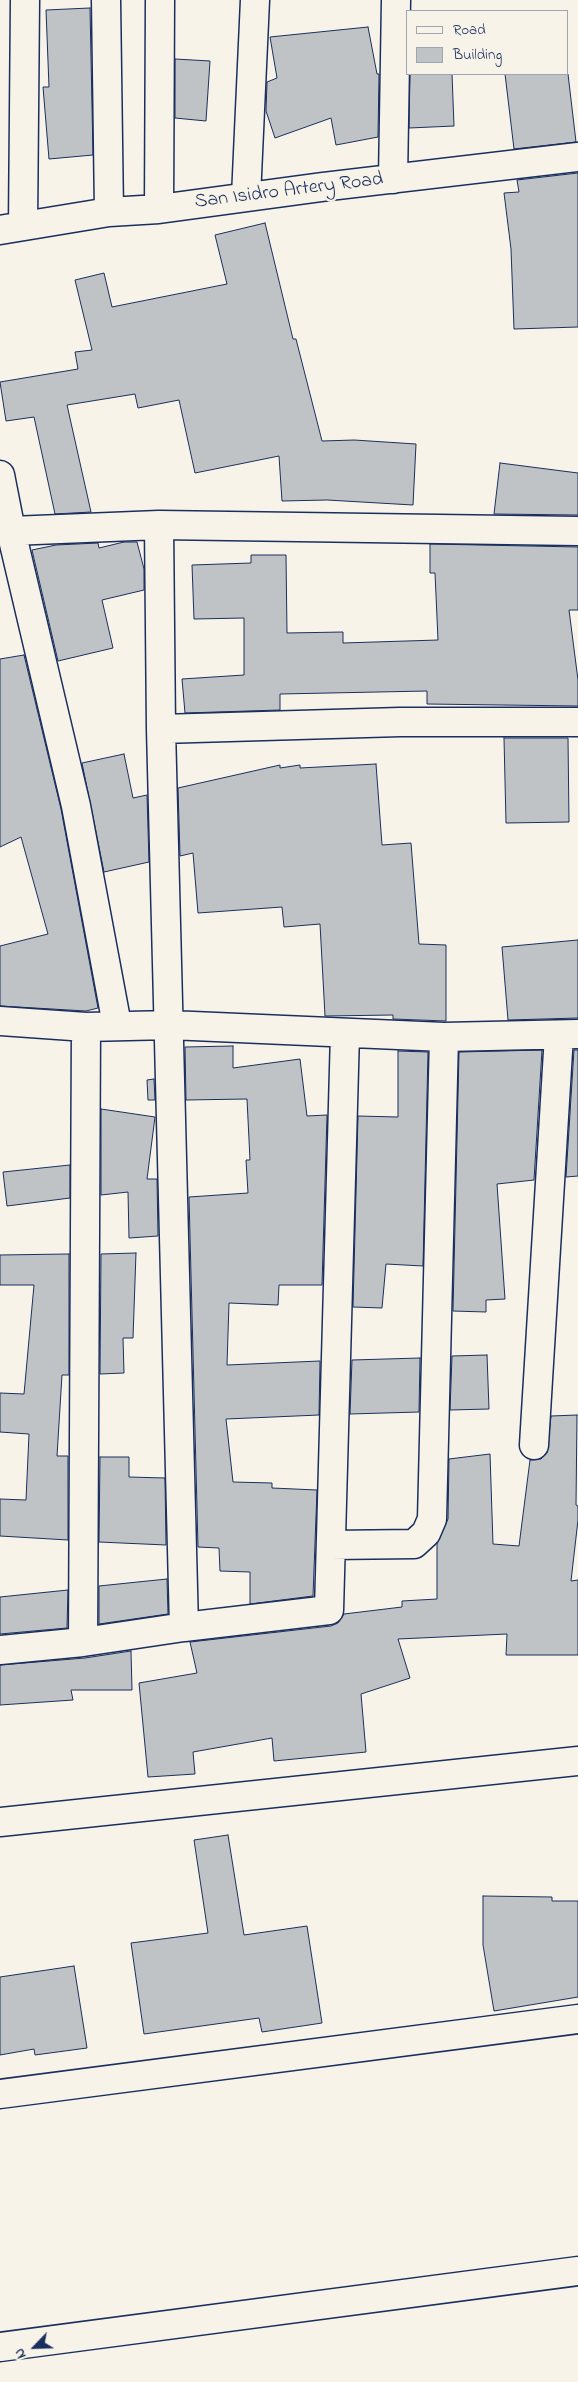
<!DOCTYPE html>
<style>
body{margin:0}
#map{position:relative;width:578px;height:2382px;overflow:hidden;background:#f7f3e8;font-family:"Indie Flower",sans-serif}
canvas{display:block}
.legend{position:absolute;left:406px;top:10px;width:162px;height:65px;box-sizing:border-box;background:#f7f3e8;border:1px solid #9fa5b1;margin:0;padding:6px 9px;list-style:none;font-size:15px;color:#1b2f5e}
.legend li{display:flex;align-items:center;gap:10px;height:25px}
.legend b{width:25px;border:1px solid #9fa5b1}
.north{position:absolute;left:10px;top:2322px;width:50px;height:50px;-webkit-text-stroke:4px #f7f3e8;paint-order:stroke;rotate:246deg;font-size:14px;font-weight:700;line-height:20px;text-align:center;color:#1b2f5e}
.north::after{content:'';display:block;margin:auto;width:18px;height:22px;background:#1b2f5e;clip-path:polygon(50% 0,100% 100%,50% 72%,0 100%)}
</style>
<div id="map">
<canvas width="578" height="2382"></canvas>
<ul class="legend">
<li><b style="height:6px;background:#f7f3e8"></b>Road</li>
<li><b style="height:14px;background:#c0c3c5"></b>Building</li>
</ul>
<div class="north">N</div>
</div>
<script>
const context = document.querySelector('canvas').getContext('2d');
context.lineJoin = 'round';
function fill(path, color) { context.fillStyle = color; context.fill(path, 'evenodd'); }
const shape = rows => new Path2D(rows.map(r => 'M' + r).join(''));
function trace(path, color, width, dash) { context.strokeStyle = color; context.lineWidth = width; context.lineCap = dash ? 'butt' : 'round'; context.setLineDash(dash || []); context.stroke(path); }
function drawText(font, color, halo, rows, align = 'center') {
  context.font = font + ' "Indie Flower",sans-serif'; context.lineWidth = 4.5; context.setLineDash([]); context.textBaseline = 'middle'; context.strokeStyle = halo; context.fillStyle = color; for (const [text, x, y, turn = 0] of rows) {
    context.save(); context.translate(x, y); context.rotate((+turn || 0) * Math.PI / 180); context.textAlign = isNaN(turn) ? turn : align; if (halo) context.strokeText(text, 0, 0); context.fillText(text, 0, 0); context.restore();
  }
}
const building = shape([
 [90,8,93,155,49,159,43,87,49,87,46,10,90,8],
 [368,27,377,74,379,74,378,137,336,145,331,118,275,138,266,111,267,82,277,78,270,37,368,27],
 [175,59,210,61,206,121,175,118,175,59],
 [410,74,452,74,454,126,409,128,410,74],
 [505,74,568,74,576,142,514,149,505,74],
 [578,173,578,327,514,329,511,249,504,193,519,192,517,180,578,173],
 [265,223,293,339,296,339,322,441,354,440,416,444,413,505,327,500,282,501,279,456,195,473,179,400,138,408,135,394,67,405,91,512,55,514,34,417,6,421,0,382,78,369,75,352,92,350,75,280,104,273,112,307,227,284,215,235,265,223],
 [500,463,578,473,578,515,494,514,500,463],
 [124,542,137,542,144,569,144,590,102,600,113,648,58,661,32,550,56,545,98,543,99,548,124,542],
 [430,544,578,547,578,610,569,610,578,680,578,706,427,704,427,691,280,694,280,710,185,713,182,679,244,675,244,618,194,619,192,565,251,563,251,555,286,555,287,633,343,632,343,643,438,640,435,573,430,573,430,544],
 [24,655,61,809,98,1008,86,1011,0,1006,0,946,48,934,21,837,0,847,0,659,24,655],
 [504,738,568,738,569,822,506,823,504,738],
 [124,754,133,798,147,795,149,862,104,872,82,763,124,754],
 [376,764,382,845,411,843,419,944,446,945,446,1021,393,1019,393,1015,325,1016,320,924,284,927,282,907,198,913,193,853,180,856,178,788,280,765,280,768,300,765,300,768,376,764],
 [578,940,578,1018,508,1020,502,947,578,940],
 [233,1046,233,1068,300,1059,307,1116,327,1115,322,1285,279,1285,278,1305,229,1303,227,1365,320,1361,319,1415,226,1419,233,1482,272,1483,272,1488,317,1490,313,1596,250,1604,250,1572,220,1571,219,1548,198,1547,189,1197,248,1193,246,1160,250,1160,247,1099,186,1100,185,1047,233,1046],
 [542,1050,534,1180,497,1184,505,1299,486,1300,486,1312,453,1311,459,1052,542,1050],
 [574,1050,578,1050,578,1176,566,1177,574,1050],
 [398,1051,428,1052,423,1266,386,1264,382,1308,353,1307,358,1116,398,1117,398,1051],
 [154,1079,155,1100,148,1100,147,1080,154,1079],
 [101,1109,155,1117,147,1179,157,1179,158,1236,129,1238,128,1192,101,1195,101,1109],
 [70,1165,70,1198,7,1206,3,1172,70,1165],
 [136,1253,133,1338,123,1338,124,1373,100,1374,101,1254,136,1253],
 [69,1254,69,1375,62,1375,57,1456,68,1456,68,1540,0,1536,0,1499,26,1500,29,1434,0,1432,0,1393,24,1394,34,1285,0,1285,0,1255,69,1254],
 [487,1355,489,1409,450,1410,452,1356,487,1355],
 [420,1358,419,1412,350,1414,352,1360,420,1358],
 [577,1415,576,1505,578,1506,578,1520,571,1581,578,1580,578,1655,506,1655,507,1634,398,1639,410,1678,361,1694,366,1752,274,1761,272,1738,193,1752,195,1774,148,1777,139,1683,197,1673,190,1642,331,1626,338,1623,344,1614,402,1607,402,1601,437,1599,437,1544,448,1519,449,1459,490,1454,493,1544,519,1546,530,1460,541,1459,547,1453,551,1416,577,1415],
 [100,1457,129,1457,129,1477,165,1478,166,1545,99,1542,100,1457],
 [167,1579,168,1614,99,1624,99,1586,167,1579],
 [68,1590,67,1628,0,1634,0,1597,68,1590],
 [131,1651,132,1690,71,1690,73,1700,0,1705,0,1665,85,1658,131,1651],
 [228,1835,244,1935,307,1926,322,2023,262,2032,259,2018,144,2034,131,1943,208,1933,194,1840,228,1835],
 [483,1896,552,1897,552,1901,578,1901,578,1997,494,2011,483,1945,483,1896],
 [74,1966,87,2048,35,2055,34,2049,0,2055,0,1977,74,1966]
]);
fill(building, '#c0c3c5');
trace(building, '#1b2f5e', 1);
const minor = shape([
 [106,0,109,212],
 [393,179,396,0],
 [246,197,255,0],
 [159,209,160,0],
 [23,226,25,0],
 [0,230,109,212,159,209,322,187,578,157],
 [0,475,11,531,76,806,117,1025],
 [159,525,161,729,184,1627],
 [11,531,159,525,578,531],
 [161,729,400,722,578,722],
 [0,1021,86,1027,170,1025,444,1037,578,1034],
 [534,1445,559,1035],
 [331,1545,414,1544,426,1533,432,1519,444,1037],
 [83,1642,86,1027],
 [0,1650,83,1642,184,1627,329,1610,345,1033],
 [0,1822,578,1761],
 [0,2094,578,2019],
 [0,2347,578,2271]
]);
trace(minor, '#1b2f5e', 31);
trace(minor, '#f7f3e8', 28);
drawText('20px', '#1b2f5e', '#f7f3e8', [
 ["San Isidro Artery Road",289,192,-7]
]);
</script>
